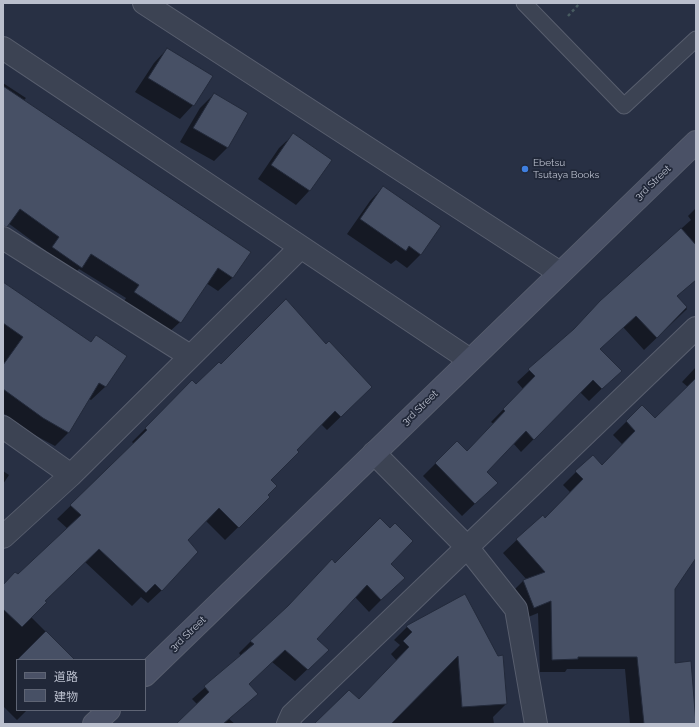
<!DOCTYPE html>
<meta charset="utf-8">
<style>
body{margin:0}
#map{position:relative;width:699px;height:727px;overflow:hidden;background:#283044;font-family:Raleway,"Noto Sans JP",sans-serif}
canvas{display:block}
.frame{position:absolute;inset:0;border:4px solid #babfcd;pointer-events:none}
.legend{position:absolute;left:16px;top:659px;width:130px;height:52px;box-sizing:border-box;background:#212839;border:1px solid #5e6474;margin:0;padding:5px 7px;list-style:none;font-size:12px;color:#babfcd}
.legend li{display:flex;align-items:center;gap:8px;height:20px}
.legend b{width:20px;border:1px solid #5e6474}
</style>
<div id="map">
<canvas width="699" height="727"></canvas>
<div class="frame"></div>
<ul class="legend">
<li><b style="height:5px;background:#4a5166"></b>道路</li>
<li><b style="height:11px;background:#475065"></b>建物</li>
</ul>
</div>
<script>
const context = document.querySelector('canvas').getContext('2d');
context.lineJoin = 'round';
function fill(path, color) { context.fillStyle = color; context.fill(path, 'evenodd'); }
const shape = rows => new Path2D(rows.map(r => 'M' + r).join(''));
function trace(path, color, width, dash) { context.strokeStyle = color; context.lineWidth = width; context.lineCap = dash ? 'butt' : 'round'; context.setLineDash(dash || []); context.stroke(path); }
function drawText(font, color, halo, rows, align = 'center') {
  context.font = font + ' Raleway,sans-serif'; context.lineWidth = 3.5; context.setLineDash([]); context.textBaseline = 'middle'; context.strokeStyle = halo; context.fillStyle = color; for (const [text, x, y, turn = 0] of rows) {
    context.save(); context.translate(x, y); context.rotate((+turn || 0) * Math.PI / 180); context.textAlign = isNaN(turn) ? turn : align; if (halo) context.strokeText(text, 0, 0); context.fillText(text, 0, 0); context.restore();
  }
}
fill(shape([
 [167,49,193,105,180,119,135,92,154,63],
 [3,83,26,98,23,101,249,252,232,278,218,291,206,283,180,322,166,335,121,306,126,298,79,269,68,280,39,261,46,251,8,223,3,228],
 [214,94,228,147,214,161,180,142,200,108],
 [293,135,331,161,309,191,296,205,258,179,279,148],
 [383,187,421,254,407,268,396,260,391,264,347,234,370,201],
 [696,208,696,280,676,297,687,309,644,350,623,327,599,349,620,371,589,401,580,392,521,452,513,443,486,472,484,495,462,516,423,476,457,442,467,452,494,424,491,422,523,389,517,382,574,329,629,275,691,220,688,216],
 [3,287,90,342,96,337,125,357,105,387,91,400,89,399,68,433,55,446,29,432,3,413],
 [696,367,696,556,674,589,674,664,695,724,630,724,625,669,567,669,565,672,540,672,538,613,521,620,510,594,523,581,527,580,503,553,542,516,545,519,570,492,563,485,576,472,602,467,623,445,613,435,642,406,655,419,688,387,682,382],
 [192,382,196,386,358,400,327,430,321,424,296,450,270,480,267,495,269,497,225,540,206,521,186,540,162,590,148,603,141,597,132,606,85,562,44,601,31,617,71,657,68,660,17,660,17,710,27,710,17,720,3,706,3,586,18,576,68,529,57,519,134,444,132,442],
 [3,471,9,475,3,484],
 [335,564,389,564,391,590,369,612,355,597,315,639,315,662,295,681,272,662,248,684,244,706,229,719,235,724,177,724,197,704,192,699,241,656,239,653,251,641],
 [465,595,506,704,493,717,494,724,315,724,359,700,397,661,391,654,400,645,394,640,407,627]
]), '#0007');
const building = shape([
 [167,48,213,76,194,106,148,78,167,48],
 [3,86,251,252,233,278,218,268,181,323,134,292,139,285,91,254,82,268,52,247,59,237,20,209,7,227,3,226,3,86],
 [214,93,248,113,228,148,193,128,214,93],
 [293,133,332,160,310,191,271,165,293,133],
 [383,186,441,226,421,255,409,246,406,251,360,219,383,186],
 [681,228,696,245,696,280,677,296,687,307,657,338,636,316,600,349,622,371,602,389,593,380,534,440,526,431,487,472,498,483,475,504,435,463,457,441,467,451,505,411,503,409,535,376,528,369,574,329,600,301,681,228],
 [3,282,91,342,96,335,127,356,106,387,99,383,69,433,43,418,3,389,3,365,23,337,3,323,3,282],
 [286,299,326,344,329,341,372,387,341,417,335,411,297,450,299,452,271,480,277,486,268,495,270,497,239,528,219,508,188,540,198,552,162,591,155,584,146,593,99,549,45,601,47,602,22,627,3,609,3,585,15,572,18,574,81,515,70,505,147,430,145,428,192,380,196,384,219,362,221,364,286,299],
 [696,378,696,558,675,589,675,663,691,661,696,724,644,724,637,657,578,657,578,659,552,660,551,601,534,608,523,580,545,572,516,539,543,515,545,518,583,479,575,471,593,455,602,465,635,431,626,421,642,405,655,418,696,378],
 [380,518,390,528,395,523,413,541,391,564,405,578,381,600,367,585,317,639,329,650,308,670,285,650,249,684,258,694,223,724,176,724,209,692,204,686,254,644,250,641,288,606,332,559,335,563,380,518],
 [465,594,498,656,503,655,507,704,462,707,458,656,391,724,314,724,349,690,359,699,409,647,403,641,412,632,406,626,465,594],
 [46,631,75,660,17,660,46,631]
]);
fill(building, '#475065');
trace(building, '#232a3b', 1);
const lane = shape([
 [524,3,624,106,696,39]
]);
const street = shape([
 [144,3,560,273],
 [3,48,470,360],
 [3,238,190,356],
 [3,427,71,475],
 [374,453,467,547,516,609,536,724],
 [3,537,71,475,300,248],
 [288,724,292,715,696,328]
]);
const secondary = shape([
 [145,675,696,142],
 [94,724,109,710]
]);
trace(lane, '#585e6e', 17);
trace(street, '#585e6e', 24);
trace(secondary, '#585e6e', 24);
trace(shape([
 [568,16,580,3]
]), '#485b61', 2.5, [3, 3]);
trace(lane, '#3c4353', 15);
trace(street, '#3c4353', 22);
trace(secondary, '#4a5166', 22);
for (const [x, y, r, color] of [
 [525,169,4,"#3f7fe0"]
]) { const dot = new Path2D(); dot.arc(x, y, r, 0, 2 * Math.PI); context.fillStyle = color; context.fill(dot); trace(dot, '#212839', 1.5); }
drawText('10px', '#babfcd', '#212839', [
 ["Ebetsu",533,163],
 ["Tsutaya Books",533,175]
], 'left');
drawText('10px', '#babfcd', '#212839', [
 ["3rd Street",653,183,-44],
 ["3rd Street",420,408,-44],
 ["3rd Street",188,634,-44]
]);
</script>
